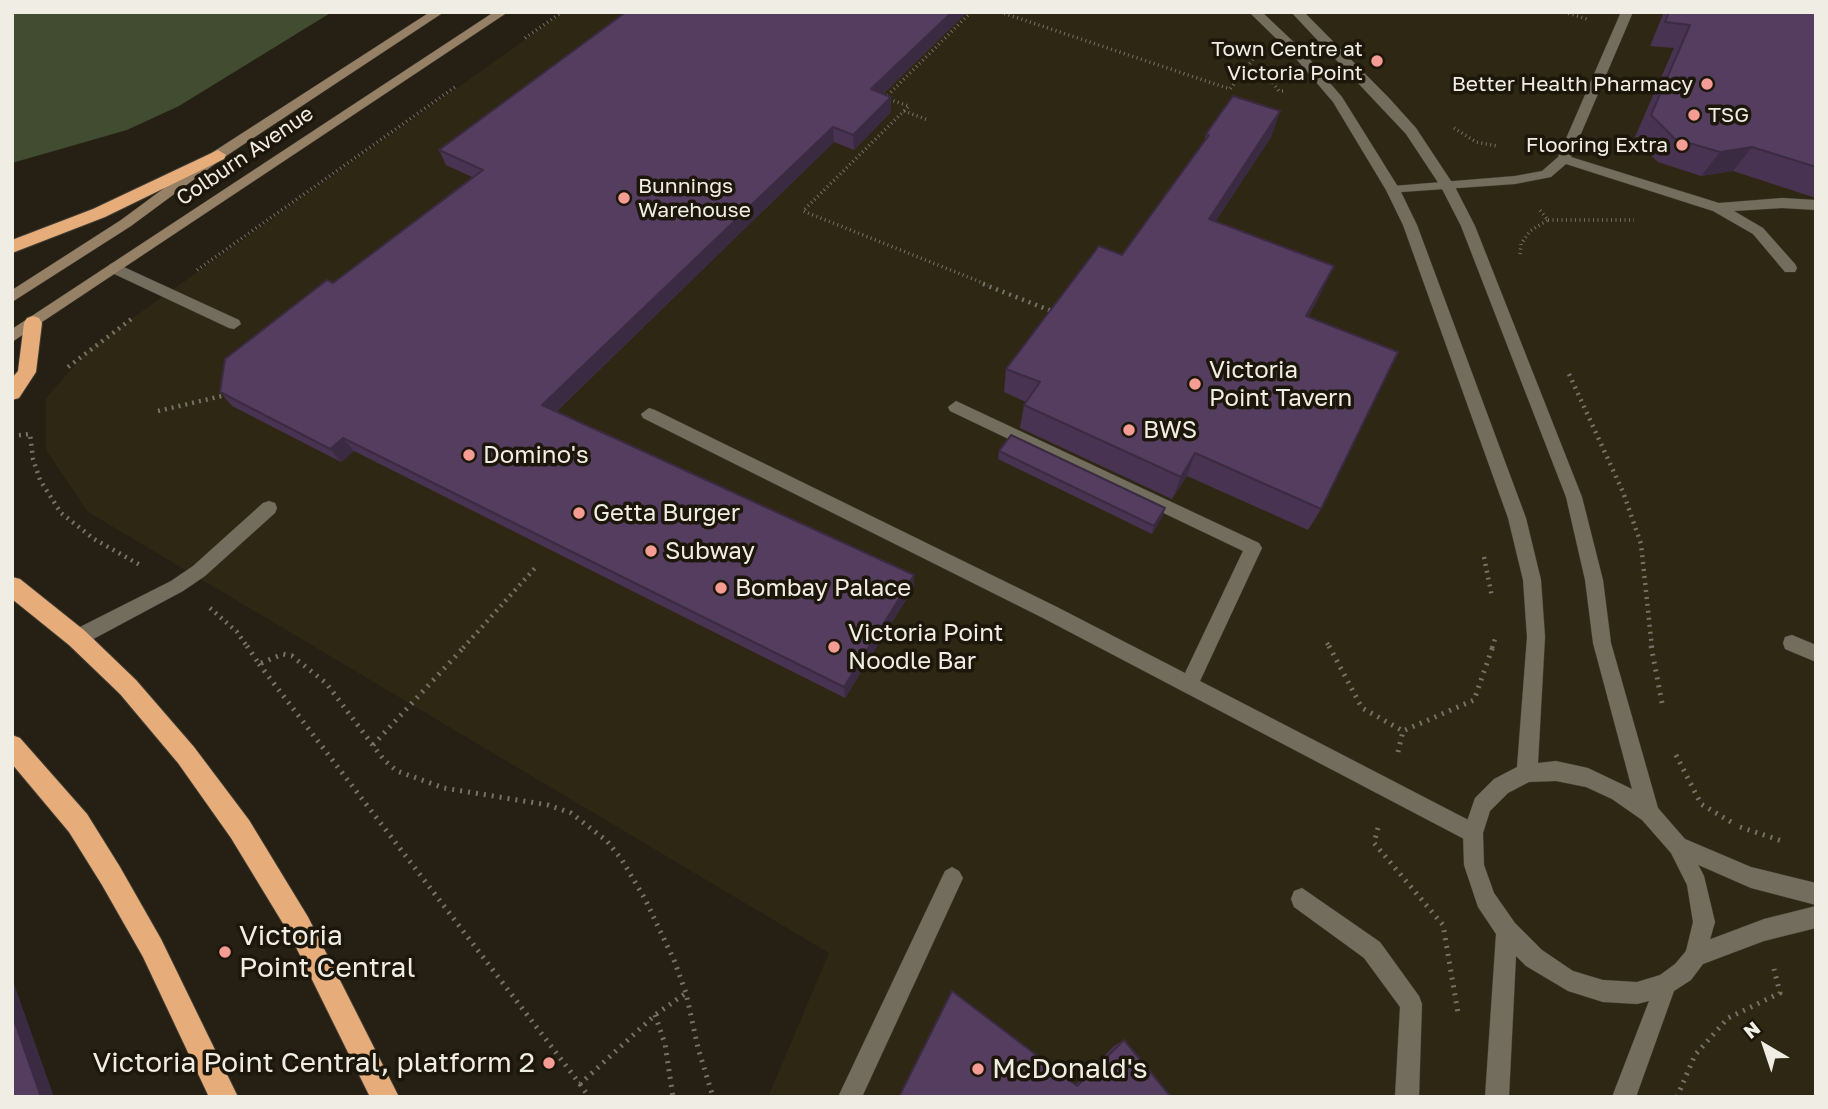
<!DOCTYPE html>
<style>
body{margin:0}
#map{position:relative;width:1828px;height:1109px;overflow:hidden;background:#252013;font-family:"Golos Text",sans-serif}
canvas{display:block}
.frame{position:absolute;inset:0;border:14px solid #f0ede4;pointer-events:none}
.north{position:absolute;left:1730px;top:1011px;width:70px;height:70px;-webkit-text-stroke:5px #1c170a;paint-order:stroke;rotate:321deg;font-size:19px;font-weight:700;line-height:28px;text-align:center;color:#f0ede4}
.north::after{content:'';display:block;margin:auto;width:24px;height:32px;background:#f0ede4;clip-path:polygon(50% 0,100% 100%,50% 72%,0 100%)}
</style>
<div id="map">
<canvas width="1828" height="1109"></canvas>
<div class="frame"></div>
<div class="north">N</div>
</div>
<script>
const context = document.querySelector('canvas').getContext('2d');
context.lineJoin = 'round';
function fill(path, color) { context.fillStyle = color; context.fill(path, 'evenodd'); }
const shape = rows => new Path2D(rows.map(r => 'M' + r).join(''));
function trace(path, color, width, dash) { context.strokeStyle = color; context.lineWidth = width; context.lineCap = dash ? 'butt' : 'round'; context.setLineDash(dash || []); context.stroke(path); }
function drawText(font, color, halo, rows, align = 'center') {
  context.font = font + ' "Golos Text",sans-serif'; context.lineWidth = 7; context.setLineDash([]); context.textBaseline = 'middle'; context.strokeStyle = halo; context.fillStyle = color; for (const [text, x, y, turn = 0] of rows) {
    context.save(); context.translate(x, y); context.rotate((+turn || 0) * Math.PI / 180); context.textAlign = isNaN(turn) ? turn : align; if (halo) context.strokeText(text, 0, 0); context.fillText(text, 0, 0); context.restore();
  }
}
fill(shape([
 [564,12,1816,12,1816,1097,768,1097,829,953,88,512,46,450,46,398,89,349]
]), '#2e2713');
fill(shape([
 [12,12,332,12,179,106,127,130,12,163]
]), '#414c31');
const lane = shape([
 [1621,12,1633,12,1571,157,1719,203,1782,198,1816,200,1816,210,1782,208,1734,211,1763,228,1795,264,1797,268,1795,272,1785,272,1753,234,1713,211,1566,164,1551,177,1515,184,1388,193,1386,190,1393,186,1515,176,1542,171,1558,157,1621,12],
 [115,263,239,320,241,324,234,329,229,328,110,272,108,268,110,264,115,263],
 [956,401,1259,543,1262,548,1200,681,1480,826,1483,833,1480,840,1473,843,1466,840,1043,618,643,418,641,414,649,408,655,410,1055,606,1185,673,1243,551,950,411,948,407,956,401],
 [269,501,275,503,277,508,275,513,205,576,183,591,84,644,77,646,70,644,68,638,70,632,171,581,193,566,263,503,269,501],
 [1792,635,1816,645,1816,662,1785,649,1783,643,1785,637,1792,635],
 [1678,836,1751,867,1816,883,1816,905,1751,888,1671,853,1668,846,1671,839,1678,836],
 [952,867,959,871,963,878,862,1097,838,1097,945,871,952,867],
 [1302,888,1380,942,1419,996,1422,1004,1419,1097,1395,1097,1400,1007,1364,958,1294,907,1291,899,1294,891,1302,888],
 [1816,906,1816,928,1764,941,1695,967,1687,964,1684,956,1687,948,1695,945,1764,919,1816,906]
]);
const street = shape([
 [1249,12,1262,12,1300,48,1342,97,1400,190,1417,225,1526,518,1541,580,1545,637,1538,763,1556,761,1588,768,1632,789,1593,643,1585,580,1566,497,1461,226,1441,187,1406,134,1291,12,1304,12,1389,98,1416,128,1455,187,1475,226,1582,497,1603,580,1611,643,1658,808,1685,839,1704,876,1715,922,1703,964,1691,980,1674,991,1636,1097,1612,1097,1649,1001,1637,1004,1603,1002,1568,991,1526,966,1516,956,1509,1097,1485,1097,1496,934,1478,907,1464,865,1463,833,1475,798,1494,779,1517,767,1527,637,1523,580,1508,518,1403,225,1386,190,1333,102,1292,54,1249,12],
 [1556,781,1586,787,1612,799,1642,820,1671,853,1687,885,1693,922,1686,951,1675,964,1660,975,1637,982,1603,980,1573,971,1542,950,1515,923,1494,893,1484,865,1483,833,1490,811,1508,793,1529,782,1556,781]
]);
const secondary = shape([
 [430,12,444,12,223,158,131,226,12,302,12,290,121,220,213,152,430,12],
 [494,12,508,12,12,342,12,329,494,12]
]);
const highway = shape([
 [218,150,226,155,224,159,105,217,12,253,12,240,93,209,218,150],
 [33,316,39,318,42,323,36,372,19,398,12,400,12,378,18,371,24,323,27,318,33,316],
 [12,577,20,579,85,631,136,680,194,747,249,820,308,917,399,1097,370,1097,290,935,231,838,178,763,120,694,69,645,12,599,12,577],
 [12,735,20,738,87,814,120,867,161,939,238,1097,209,1097,143,957,102,885,69,832,12,764,12,735]
]);
trace(lane, '#403c34', 1);
trace(street, '#403c34', 1);
trace(secondary, '#403c34', 1);
trace(highway, '#403c34', 2);
trace(shape([
 [971,12,885,98,909,106,803,211,988,285],
 [1000,12,1230,89,1254,58],
 [1564,12,1587,19],
 [525,38,562,12],
 [1270,79,1279,91,1283,91],
 [904,111,928,120],
 [1454,128,1476,142,1497,146],
 [1548,220,1634,220],
 [1520,254,1521,244,1530,231,1548,220,1539,209],
 [197,270,455,87]
]), '#767166', 3.5, [1, 3.5]);
trace(shape([
 [983,284,1054,312],
 [68,367,134,317],
 [1569,374,1623,492,1641,544,1652,648],
 [158,411,226,395],
 [12,436,30,434,33,459,40,480,61,513,94,539,140,565],
 [1484,557,1492,597],
 [210,608,237,632,248,648],
 [1327,643,1330,648],
 [463,648,535,568],
 [1492,648,1495,639]
]), '#767166', 4.5, [2, 5]);
trace(shape([
 [247,646,259,664,283,654,292,656,326,683,384,760,397,771,444,788,548,805,571,813,607,841,622,860,645,899,674,960,686,993,698,1048,713,1097],
 [1329,646,1362,708,1403,731],
 [1651,646,1662,703],
 [259,664,580,1084,655,1015,686,993],
 [373,745,465,646],
 [1398,752,1403,731,1474,700,1493,646],
 [1676,755,1701,804,1736,825],
 [1740,827,1785,842],
 [1378,828,1374,843,1443,925,1458,1013],
 [655,1015,665,1044,673,1097],
 [580,1084,589,1097],
 [1677,1097,1695,1055,1728,1018,1780,993,1774,969]
]), '#767166', 5, [2, 6]);
fill(lane, '#736d5e');
fill(street, '#736d5e');
fill(secondary, '#968066');
fill(highway, '#e6ad7a');
fill(shape([
 [626,12,967,12,883,94,891,112,854,150,834,142,557,411,914,587,845,698,354,451,341,462,232,406,220,392,333,283,472,177,446,165,439,150],
 [1664,12,1816,12,1816,198,1733,171,1701,176,1658,162,1634,139,1674,48,1650,46],
 [1280,111,1271,137,1215,222,1322,291,1308,317,1321,509,1308,530,1187,476,1172,499,1020,428,1024,405,1026,402,1004,392,1006,369,1122,255,1204,142,1206,134],
 [999,451,1165,508,1163,515,1152,534,998,459],
 [1124,1040,1171,1097,899,1097,1075,1085,1114,1046]
]), '#483452');
fill(shape([
 [952,12,967,12,872,104,871,89],
 [891,97,891,112,854,150,853,135],
 [1280,111,1271,137,1201,244,1209,219],
 [833,127,834,142,549,418,542,405],
 [1752,147,1733,171,1701,176,1720,152],
 [1334,266,1322,291,1294,340,1306,316],
 [343,438,354,451,341,462,330,449],
 [1195,453,1187,476,1172,499,1181,477],
 [1165,508,1163,515,1152,534,1154,526],
 [914,575,914,587,845,698,844,687],
 [12,978,54,1097,41,1097,12,1014]
]), '#3b2b42');
const building = shape([
 [626,12,952,12,871,89,891,97,853,135,833,127,542,405,914,575,844,687,343,438,330,449,220,392,225,359,327,280,333,283,483,170,439,150,626,12],
 [1669,12,1816,12,1816,167,1752,147,1720,152,1675,139,1651,115,1690,25,1665,22,1669,12],
 [1233,96,1280,111,1209,219,1334,266,1306,316,1398,352,1321,509,1195,453,1181,477,1024,405,1040,382,1006,369,1099,246,1122,255,1209,135,1206,134,1233,96],
 [1011,435,1165,508,1154,526,999,451,1011,435],
 [952,991,1077,1086,1124,1040,1171,1097,899,1097,952,991],
 [12,1014,41,1097,12,1097,12,1014]
]);
fill(building, '#543d5f');
trace(building, '#3b2b42', 2);
for (const [x, y, r, color] of [
 [1377,61,7,"#f59c94"],
 [1707,84,7,"#f59c94"],
 [1694,115,7,"#f59c94"],
 [1682,145,7,"#f59c94"],
 [624,198,7,"#f59c94"],
 [1195,384,7,"#f59c94"],
 [1129,430,7,"#f59c94"],
 [469,455,7,"#f59c94"],
 [579,513,7,"#f59c94"],
 [651,551,7,"#f59c94"],
 [721,588,7,"#f59c94"],
 [834,647,7,"#f59c94"],
 [225,952,7,"#f59c94"],
 [549,1063,7,"#f59c94"],
 [978,1069,7,"#f59c94"]
]) { const dot = new Path2D(); dot.arc(x, y, r, 0, 2 * Math.PI); context.fillStyle = color; context.fill(dot); trace(dot, '#1c170a', 2.5); }
drawText('21px', '#f0ede4', '#1c170a', [
 ["Town Centre at",1363,49],
 ["Victoria Point",1363,73],
 ["Better Health Pharmacy",1693,84],
 ["TSG",1708,115,"left"],
 ["Flooring Extra",1668,145],
 ["Bunnings",638,186,"left"],
 ["Warehouse",638,210,"left"]
], 'right');
drawText('21px', '#f0ede4', '#1c170a', [
 ["Colburn Avenue",245,156,-34]
]);
drawText('24px', '#f0ede4', '#1c170a', [
 ["Victoria",1209,370],
 ["Point Tavern",1209,398],
 ["BWS",1143,430],
 ["Domino's",483,455],
 ["Getta Burger",593,513],
 ["Subway",665,551],
 ["Bombay Palace",735,588],
 ["Victoria Point",848,633],
 ["Noodle Bar",848,661]
], 'left');
drawText('28px', '#f0ede4', '#1c170a', [
 ["Victoria",239,936],
 ["Point Central",239,968],
 ["Victoria Point Central, platform 2",535,1063,"right"],
 ["McDonald's",992,1069]
], 'left');
</script>
